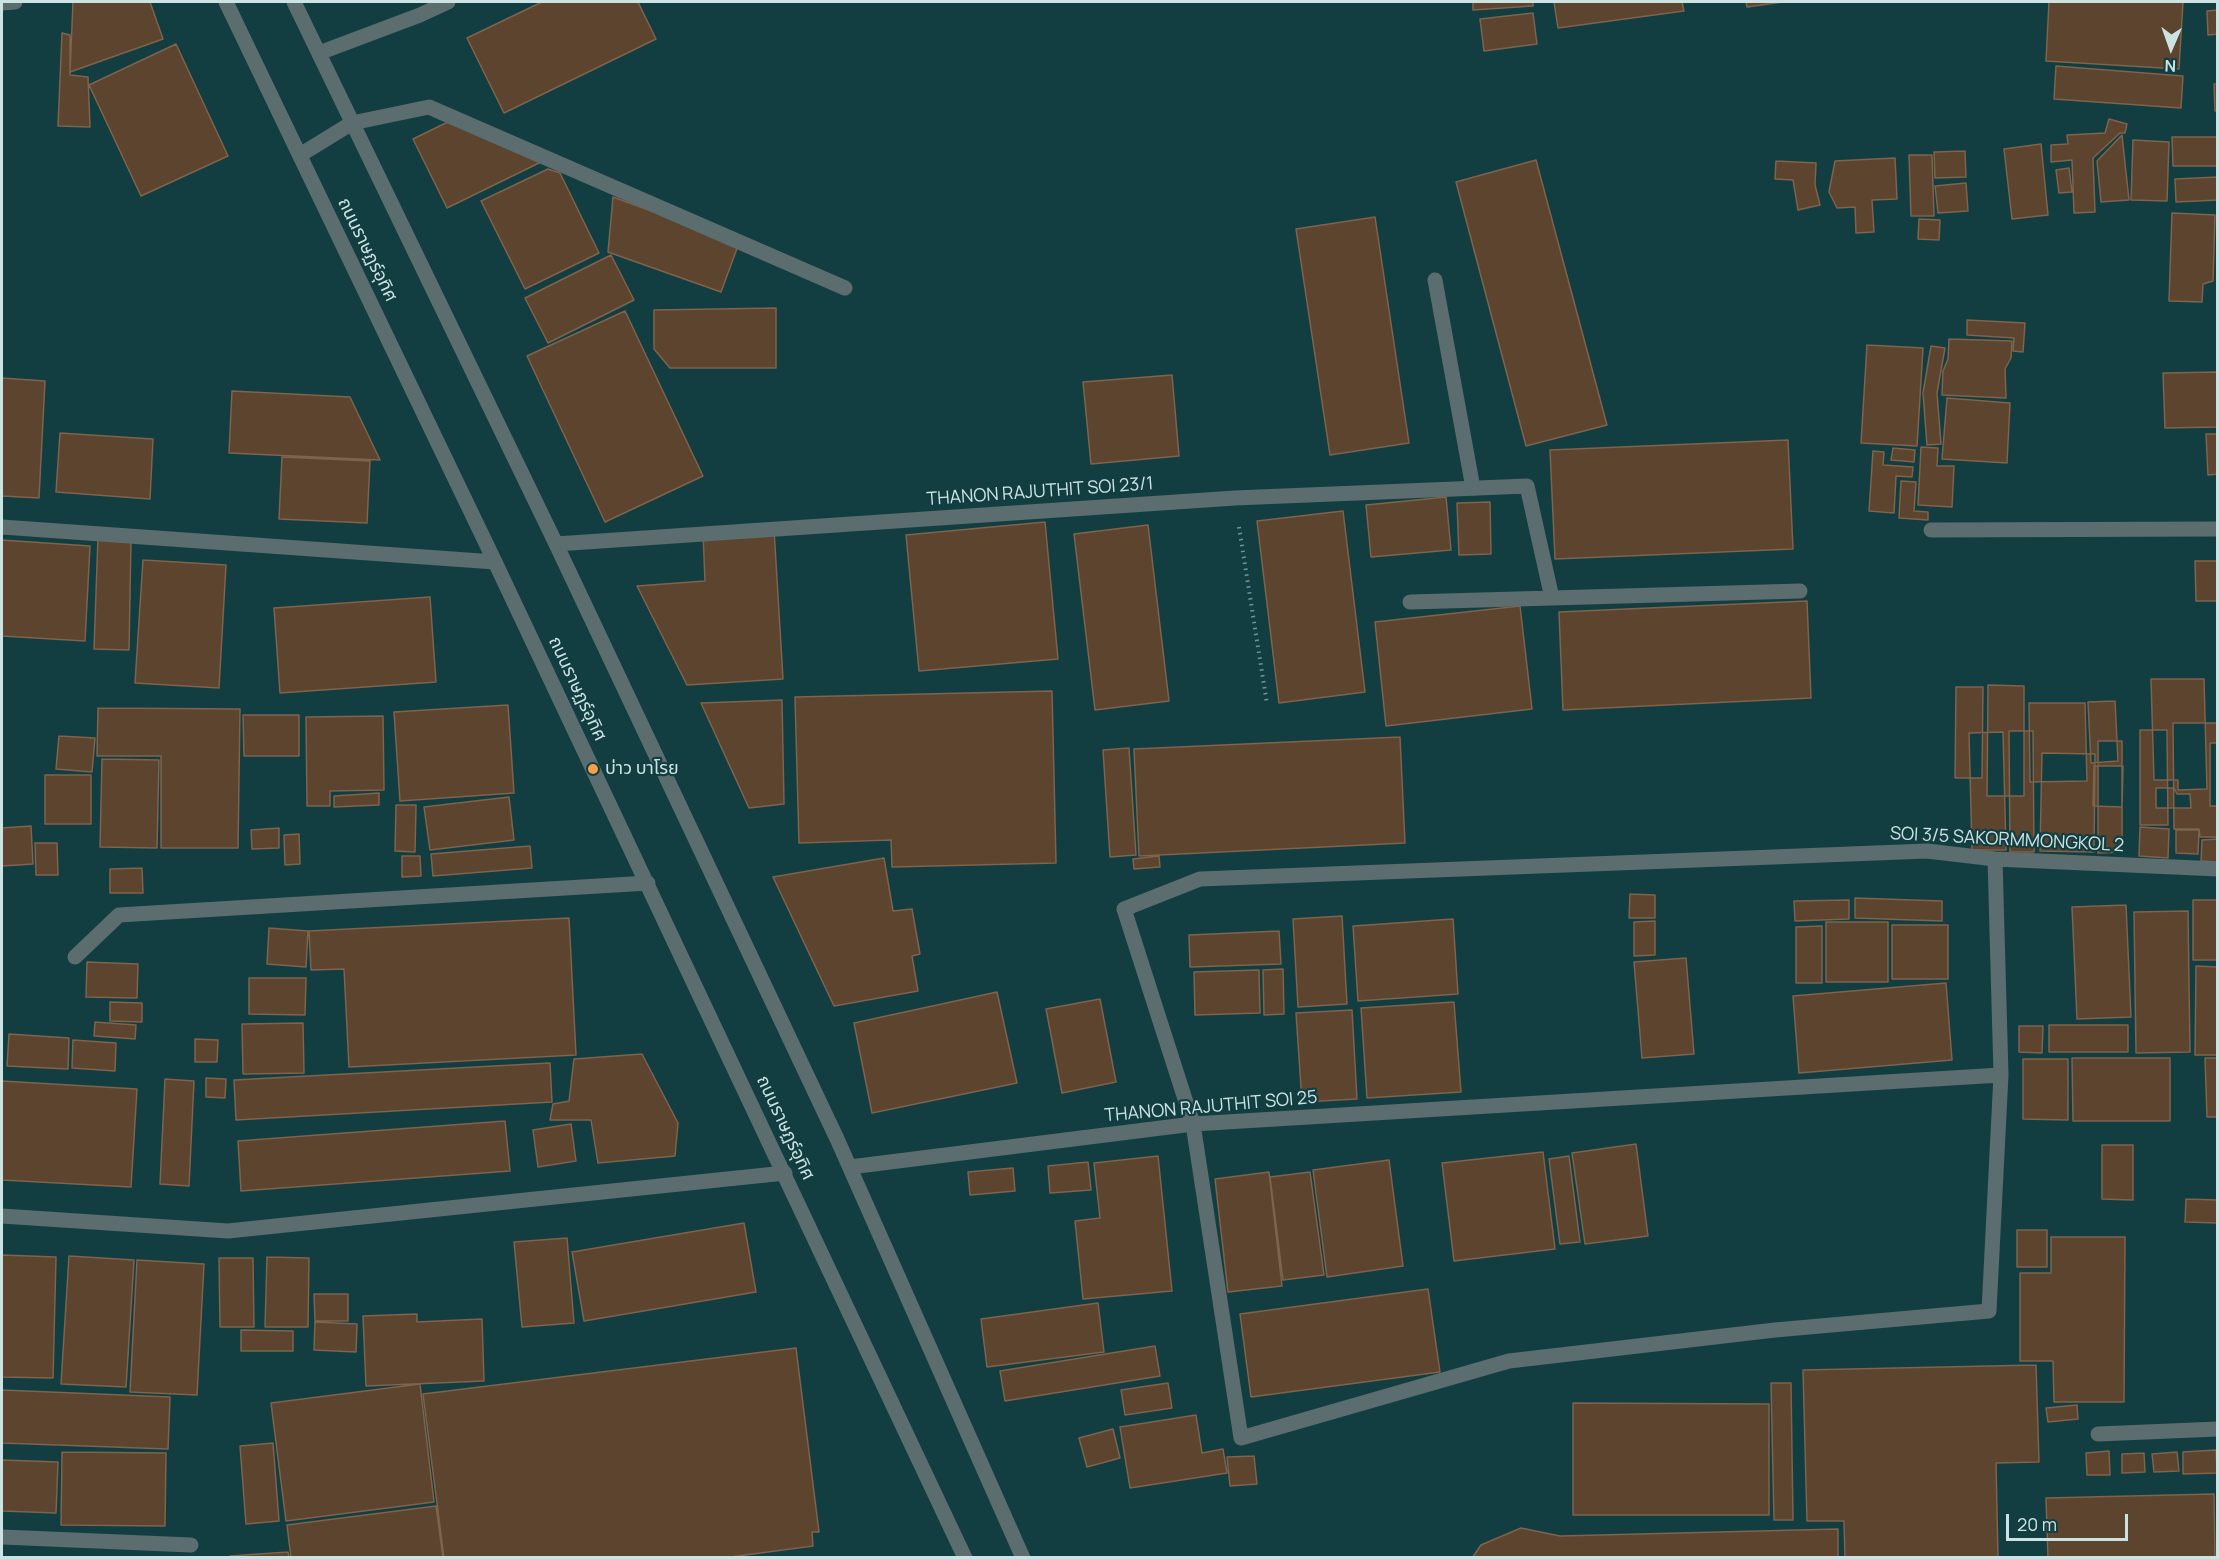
<!DOCTYPE html>
<meta charset="utf-8">
<style>
body{margin:0}
#map{position:relative;width:2219px;height:1559px;overflow:hidden;background:#123e41;font-family:Manrope,sans-serif}
canvas{display:block}
.frame{position:absolute;inset:0;border:3px solid #cce3e4;pointer-events:none}
.north{position:absolute;left:2141px;top:18px;width:60px;height:60px;-webkit-text-stroke:4px #123e41;paint-order:stroke;rotate:182deg;font-size:16px;font-weight:700;line-height:24px;text-align:center;color:#cce3e4}
.north::after{content:'';display:block;margin:auto;width:21px;height:27px;background:#cce3e4;clip-path:polygon(50% 0,100% 100%,50% 72%,0 100%)}
.scale{position:absolute;left:2006px;top:1514px;width:122px;height:27px;box-sizing:border-box;border:3px solid #cce3e4;border-top:0;padding-left:8px;font-size:18px;line-height:21px;white-space:nowrap;color:#cce3e4;-webkit-text-stroke:4px #123e41;paint-order:stroke}
</style>
<div id="map">
<canvas width="2219" height="1559"></canvas>
<div class="frame"></div>
<div class="north">N</div>
<div class="scale">20 m</div>
</div>
<script>
const context = document.querySelector('canvas').getContext('2d');
context.lineJoin = 'round';
function fill(path, color) { context.fillStyle = color; context.fill(path, 'evenodd'); }
const shape = rows => new Path2D(rows.map(r => 'M' + r).join(''));
function trace(path, color, width, dash) { context.strokeStyle = color; context.lineWidth = width; context.lineCap = dash ? 'butt' : 'round'; context.setLineDash(dash || []); context.stroke(path); }
function drawText(font, color, halo, rows, align = 'center') {
  context.font = font + ' Manrope,"Noto Sans Thai",sans-serif'; context.lineWidth = 4.5; context.setLineDash([]); context.textBaseline = 'middle'; context.strokeStyle = halo; context.fillStyle = color; for (const [text, x, y, turn = 0] of rows) {
    context.save(); context.translate(x, y); context.rotate((+turn || 0) * Math.PI / 180); context.textAlign = isNaN(turn) ? turn : align; if (halo) context.strokeText(text, 0, 0); context.fillText(text, 0, 0); context.restore();
  }
}
const building = shape([
 [73,2,150,2,163,39,70,72,73,2],
 [542,2,638,2,656,39,504,113,467,38,542,2],
 [1473,2,1533,2,1533,6,1473,10,1473,2],
 [1554,2,1682,2,1684,11,1558,28,1554,2],
 [1746,2,1783,2,1747,7,1746,2],
 [2049,2,2183,2,2179,69,2046,61,2049,2],
 [2218,10,2218,34,2208,35,2207,11,2218,10],
 [1533,13,1537,44,1484,51,1480,19,1533,13],
 [62,33,70,35,70,75,88,77,90,127,58,126,62,33],
 [176,44,228,156,141,196,89,85,176,44],
 [2056,66,2183,76,2181,108,2054,99,2056,66],
 [2214,84,2218,84,2218,111,2215,111,2214,84],
 [454,119,541,162,447,208,413,139,454,119],
 [2109,119,2127,124,2125,133,2120,133,2093,158,2095,212,2074,213,2072,160,2051,162,2051,145,2068,144,2067,135,2105,133,2109,119],
 [2122,135,2129,200,2101,202,2097,161,2122,135],
 [2172,137,2218,137,2218,166,2173,166,2172,137],
 [2133,140,2169,142,2167,201,2131,200,2133,140],
 [2041,144,2048,215,2012,219,2004,149,2041,144],
 [1965,151,1966,177,1935,178,1934,152,1965,151],
 [1909,155,1932,155,1934,216,1911,216,1909,155],
 [1895,158,1897,199,1872,200,1874,232,1856,233,1855,207,1837,208,1829,192,1835,161,1895,158],
 [1536,160,1607,425,1526,446,1456,182,1536,160],
 [1776,161,1816,163,1815,185,1820,205,1798,210,1793,180,1775,179,1776,161],
 [2069,168,2072,192,2059,193,2056,170,2069,168],
 [548,169,560,173,599,253,525,289,481,201,548,169],
 [2218,177,2218,200,2176,202,2175,179,2218,177],
 [1966,183,1968,211,1938,213,1935,186,1966,183],
 [613,197,739,243,721,292,608,252,613,197],
 [2172,213,2215,215,2213,281,2203,284,2202,302,2169,301,2172,213],
 [1375,217,1409,443,1330,455,1296,229,1375,217],
 [1919,219,1940,220,1939,240,1918,239,1919,219],
 [611,255,634,300,548,343,525,298,611,255],
 [776,308,776,368,670,368,654,349,654,310,776,308],
 [625,311,703,476,605,522,527,356,625,311],
 [1967,320,2025,323,2023,352,2013,351,2014,338,1967,335,1967,320],
 [1949,339,2012,341,2011,358,2005,369,2006,398,1942,395,1943,371,1948,359,1949,339],
 [1867,345,1923,348,1917,446,1861,443,1867,345],
 [1931,346,1945,348,1937,393,1941,444,1927,445,1923,393,1931,346],
 [2218,372,2218,427,2165,428,2163,373,2218,372],
 [1172,375,1179,456,1091,464,1083,382,1172,375],
 [2,378,45,381,39,498,2,496,2,378],
 [232,391,350,397,380,460,229,453,232,391],
 [1947,398,2010,403,2007,463,1942,459,1947,398],
 [60,433,153,439,150,499,56,492,60,433],
 [2206,434,2218,434,2218,474,2208,475,2206,434],
 [1788,440,1793,549,1555,559,1550,450,1788,440],
 [1921,447,1938,448,1937,466,1954,466,1952,507,1918,505,1921,447],
 [1893,448,1915,450,1914,462,1891,460,1893,448],
 [1873,451,1884,452,1883,465,1913,467,1912,477,1896,476,1894,513,1869,511,1873,451],
 [282,457,370,461,367,523,279,519,282,457],
 [1901,481,1916,482,1914,511,1928,512,1928,520,1899,518,1901,481],
 [1446,497,1451,550,1371,557,1366,505,1446,497],
 [1490,502,1491,554,1459,555,1457,503,1490,502],
 [1343,511,1365,692,1279,703,1257,521,1343,511],
 [1045,522,1058,659,919,671,906,535,1045,522],
 [1148,525,1169,701,1095,710,1074,534,1148,525],
 [774,529,783,679,687,685,637,586,705,581,703,533,774,529],
 [98,537,131,538,129,650,94,649,98,537],
 [2,540,90,546,85,641,2,636,2,540],
 [143,560,226,565,219,688,135,683,143,560],
 [2195,561,2218,561,2218,601,2196,601,2195,561],
 [430,597,436,682,280,693,274,608,430,597],
 [1807,601,1811,698,1563,710,1559,612,1807,601],
 [1520,606,1532,709,1386,726,1375,622,1520,606],
 [2151,679,2204,679,2207,789,2178,790,2178,780,2154,780,2151,679],
 [1988,685,2024,686,2024,796,1987,796,1988,685],
 [1956,687,1983,687,1982,778,1955,778,1956,687],
 [1052,691,1056,863,892,867,891,840,799,843,795,697,1052,691],
 [782,700,784,804,749,808,701,703,782,700],
 [2115,701,2118,761,2091,763,2088,702,2115,701],
 [2029,703,2085,703,2087,781,2030,782,2029,703],
 [508,705,514,793,400,801,394,712,508,705],
 [98,708,240,709,238,848,161,848,161,756,97,756,98,708],
 [243,715,299,715,299,756,244,756,243,715],
 [383,716,384,790,330,791,330,806,307,806,306,717,383,716],
 [2173,723,2217,723,2218,837,2200,837,2199,829,2174,829,2173,723],
 [2140,730,2167,730,2168,825,2140,825,2140,730],
 [2009,731,2033,731,2034,852,2010,852,2009,731],
 [2003,732,2006,850,1972,850,1969,733,2003,732],
 [59,736,95,738,92,772,56,769,59,736],
 [1400,737,1405,843,1139,856,1134,749,1400,737],
 [2098,741,2122,741,2122,852,2098,853,2098,741],
 [2210,743,2218,743,2218,806,2210,806,2210,743],
 [1129,748,1136,855,1110,857,1103,750,1129,748],
 [2042,753,2095,754,2094,852,2040,851,2042,753],
 [102,759,159,760,157,848,100,847,102,759],
 [2094,766,2123,766,2122,807,2093,806,2094,766],
 [45,775,91,775,91,824,45,824,45,775],
 [2156,788,2174,788,2177,794,2190,794,2191,808,2156,808,2156,788],
 [379,793,379,805,334,807,334,796,379,793],
 [509,797,514,840,430,850,424,807,509,797],
 [396,805,416,805,415,852,395,851,396,805],
 [31,826,33,864,2,866,2,828,31,826],
 [2140,827,2169,829,2168,858,2139,856,2140,827],
 [279,828,279,848,252,849,251,830,279,828],
 [2176,830,2199,830,2198,854,2176,853,2176,830],
 [299,834,300,864,285,865,284,835,299,834],
 [2218,839,2217,862,2201,861,2202,840,2218,839],
 [35,843,57,843,58,875,36,875,35,843],
 [530,846,532,868,433,876,431,854,530,846],
 [402,856,420,856,421,876,402,877,402,856],
 [1159,856,1160,867,1134,869,1133,859,1159,856],
 [884,858,893,911,912,909,920,954,912,956,918,991,834,1006,773,877,884,858],
 [142,868,143,893,110,893,110,869,142,868],
 [1630,894,1655,895,1655,918,1629,918,1630,894],
 [1855,898,1942,901,1942,921,1855,918,1855,898],
 [1849,900,1849,919,1795,921,1794,901,1849,900],
 [2193,900,2218,900,2218,960,2193,960,2193,900],
 [2126,905,2131,1017,2077,1019,2072,907,2126,905],
 [2188,911,2190,1052,2136,1053,2134,912,2188,911],
 [1342,916,1347,1004,1298,1007,1293,919,1342,916],
 [569,918,576,1055,349,1067,344,969,311,970,309,931,569,918],
 [1453,919,1458,994,1358,1001,1353,926,1453,919],
 [1655,921,1655,955,1634,956,1634,922,1655,921],
 [1826,922,1888,922,1888,982,1826,982,1826,922],
 [1892,925,1948,925,1948,979,1892,979,1892,925],
 [1822,926,1822,983,1796,983,1796,927,1822,926],
 [269,928,308,931,306,967,267,964,269,928],
 [1279,931,1281,964,1190,967,1189,935,1279,931],
 [1686,958,1694,1054,1642,1058,1634,962,1686,958],
 [87,962,138,964,137,998,86,997,87,962],
 [2196,966,2218,967,2218,1055,2195,1055,2196,966],
 [1283,969,1284,1014,1264,1015,1263,970,1283,969],
 [1259,970,1260,1013,1195,1015,1194,972,1259,970],
 [249,978,306,978,305,1015,249,1014,249,978],
 [1946,983,1952,1060,1799,1073,1793,996,1946,983],
 [997,992,1017,1083,872,1113,854,1023,997,992],
 [1100,999,1116,1082,1062,1093,1046,1009,1100,999],
 [110,1002,142,1003,142,1022,110,1021,110,1002],
 [1454,1002,1461,1092,1367,1098,1361,1008,1454,1002],
 [1352,1010,1357,1099,1302,1102,1296,1013,1352,1010],
 [95,1022,136,1025,135,1039,94,1036,95,1022],
 [303,1023,304,1073,243,1074,242,1024,303,1023],
 [2049,1025,2128,1025,2128,1052,2049,1052,2049,1025],
 [2019,1026,2043,1026,2042,1053,2019,1052,2019,1026],
 [9,1034,69,1038,68,1069,7,1066,9,1034],
 [195,1039,218,1040,217,1062,195,1062,195,1039],
 [73,1040,116,1043,115,1071,72,1068,73,1040],
 [642,1054,678,1123,675,1156,598,1163,591,1120,550,1120,553,1104,569,1101,574,1059,642,1054],
 [2072,1058,2170,1058,2170,1121,2073,1121,2072,1058],
 [2205,1058,2218,1058,2218,1117,2207,1117,2205,1058],
 [2023,1059,2068,1059,2068,1120,2023,1119,2023,1059],
 [550,1063,552,1102,236,1120,234,1080,550,1063],
 [206,1078,226,1079,225,1098,206,1097,206,1078],
 [165,1079,194,1081,189,1186,160,1184,165,1079],
 [2,1081,137,1089,131,1187,2,1180,2,1081],
 [505,1121,510,1171,241,1191,238,1141,505,1121],
 [571,1124,576,1161,538,1167,533,1130,571,1124],
 [1636,1144,1648,1236,1585,1244,1572,1153,1636,1144],
 [2102,1145,2133,1145,2133,1200,2102,1199,2102,1145],
 [1543,1152,1555,1249,1454,1261,1442,1163,1543,1152],
 [1158,1156,1172,1291,1083,1299,1075,1221,1100,1218,1094,1163,1158,1156],
 [1569,1156,1580,1242,1560,1244,1549,1159,1569,1156],
 [1389,1160,1403,1266,1327,1277,1313,1170,1389,1160],
 [1088,1162,1091,1190,1050,1193,1048,1166,1088,1162],
 [1013,1168,1015,1191,970,1195,968,1172,1013,1168],
 [1269,1172,1282,1286,1228,1292,1215,1179,1269,1172],
 [1310,1172,1324,1275,1283,1280,1270,1177,1310,1172],
 [2186,1199,2218,1200,2218,1223,2185,1222,2186,1199],
 [744,1223,756,1292,584,1321,572,1252,744,1223],
 [2017,1230,2047,1230,2047,1267,2017,1267,2017,1230],
 [2051,1237,2125,1237,2124,1402,2054,1402,2053,1361,2020,1361,2020,1273,2051,1273,2051,1237],
 [567,1238,574,1323,522,1327,514,1242,567,1238],
 [2,1255,56,1257,53,1378,2,1377,2,1255],
 [69,1256,134,1260,126,1387,61,1384,69,1256],
 [267,1257,309,1258,308,1327,265,1327,267,1257],
 [219,1258,253,1258,254,1327,220,1327,219,1258],
 [137,1260,204,1264,197,1395,130,1392,137,1260],
 [1428,1289,1440,1372,1251,1397,1240,1314,1428,1289],
 [314,1294,348,1294,348,1321,315,1321,314,1294],
 [1098,1303,1104,1352,987,1367,981,1319,1098,1303],
 [417,1314,417,1322,482,1319,484,1381,366,1386,363,1316,417,1314],
 [315,1322,357,1324,356,1352,314,1350,315,1322],
 [241,1330,293,1331,293,1351,241,1351,241,1330],
 [1155,1346,1160,1376,1005,1401,1000,1371,1155,1346],
 [796,1348,819,1532,812,1532,813,1546,723,1558,444,1558,423,1394,796,1348],
 [2036,1365,2039,1462,1996,1463,1998,1558,1845,1558,1844,1521,1807,1521,1803,1370,2036,1365],
 [1168,1383,1172,1408,1125,1415,1121,1390,1168,1383],
 [1771,1383,1791,1383,1793,1520,1774,1520,1771,1383],
 [420,1384,434,1502,286,1521,271,1403,420,1384],
 [2,1390,170,1397,168,1449,2,1443,2,1390],
 [1573,1403,1769,1404,1769,1515,1573,1515,1573,1403],
 [2077,1405,2078,1419,2048,1422,2046,1408,2077,1405],
 [1196,1415,1202,1453,1223,1449,1227,1473,1130,1488,1120,1427,1196,1415],
 [1113,1429,1120,1458,1087,1467,1079,1438,1113,1429],
 [273,1443,279,1521,246,1524,240,1446,273,1443],
 [2216,1450,2217,1473,2183,1474,2183,1452,2216,1450],
 [2109,1451,2110,1475,2087,1475,2086,1453,2109,1451],
 [62,1452,166,1453,165,1526,61,1525,62,1452],
 [2177,1452,2179,1471,2154,1472,2152,1454,2177,1452],
 [2144,1453,2145,1472,2122,1473,2122,1454,2144,1453],
 [1254,1456,1257,1484,1230,1486,1227,1457,1254,1456],
 [2,1460,58,1462,56,1513,2,1511,2,1460],
 [2214,1494,2215,1558,2048,1558,2046,1498,2214,1494],
 [436,1506,443,1558,291,1558,287,1525,436,1506],
 [1521,1528,1560,1536,1838,1529,1838,1558,1472,1558,1481,1545,1521,1528],
 [288,1552,289,1558,230,1558,230,1556,288,1552]
]);
fill(building, '#5d442f');
trace(building, '#7e634d', 1.5);
trace(shape([
 [1239,527,1267,704]
]), '#739496', 4, [1.5, 4.5]);
trace(shape([
 [319,53,420,15,448,2],
 [300,155,352,123,429,107,845,288],
 [1435,280,1473,488]
]), '#5b6d6e', 15);
trace(shape([
 [2,3,15,2],
 [2,527,495,562],
 [1931,530,2218,529],
 [556,544,1235,498,1527,486,1552,598],
 [1410,602,1800,591],
 [1995,859,2001,1075,1989,1311,1775,1330,1509,1361,1241,1438,1193,1124,1124,909,1200,879,1722,859,1927,851,1995,859,2218,869],
 [75,957,119,915,648,883],
 [850,1167,1193,1124,2001,1075],
 [2,1216,228,1231,785,1173],
 [2098,1434,2218,1429],
 [2,1537,191,1545]
]), '#5b6d6e', 15);
trace(shape([
 [226,2,495,562,965,1558],
 [294,2,556,544,838,1141,1023,1558]
]), '#5b6d6e', 15);
for (const [x, y, r, color] of [
 [593,769,6,"#f8a04b"]
]) { const dot = new Path2D(); dot.arc(x, y, r, 0, 2 * Math.PI); context.fillStyle = color; context.fill(dot); trace(dot, '#123e41', 2); }
drawText('18px', '#cce3e4', '#123e41', [
 ["ถนนราษฏร์อุทิศ",367,250,64],
 ["THANON RAJUTHIT SOI 23/1",1040,492,-4],
 ["ถนนราษฏร์อุทิศ",577,689,65],
 ["SOI 3/5 SAKORMMONGKOL 2",2007,840,3],
 ["THANON RAJUTHIT SOI 25",1211,1107,-5],
 ["ถนนราษฏร์อุทิศ",785,1128,65]
]);
drawText('18px', '#cce3e4', '#123e41', [
 ["บ่าว บาโรย",605,769]
], 'left');
</script>
